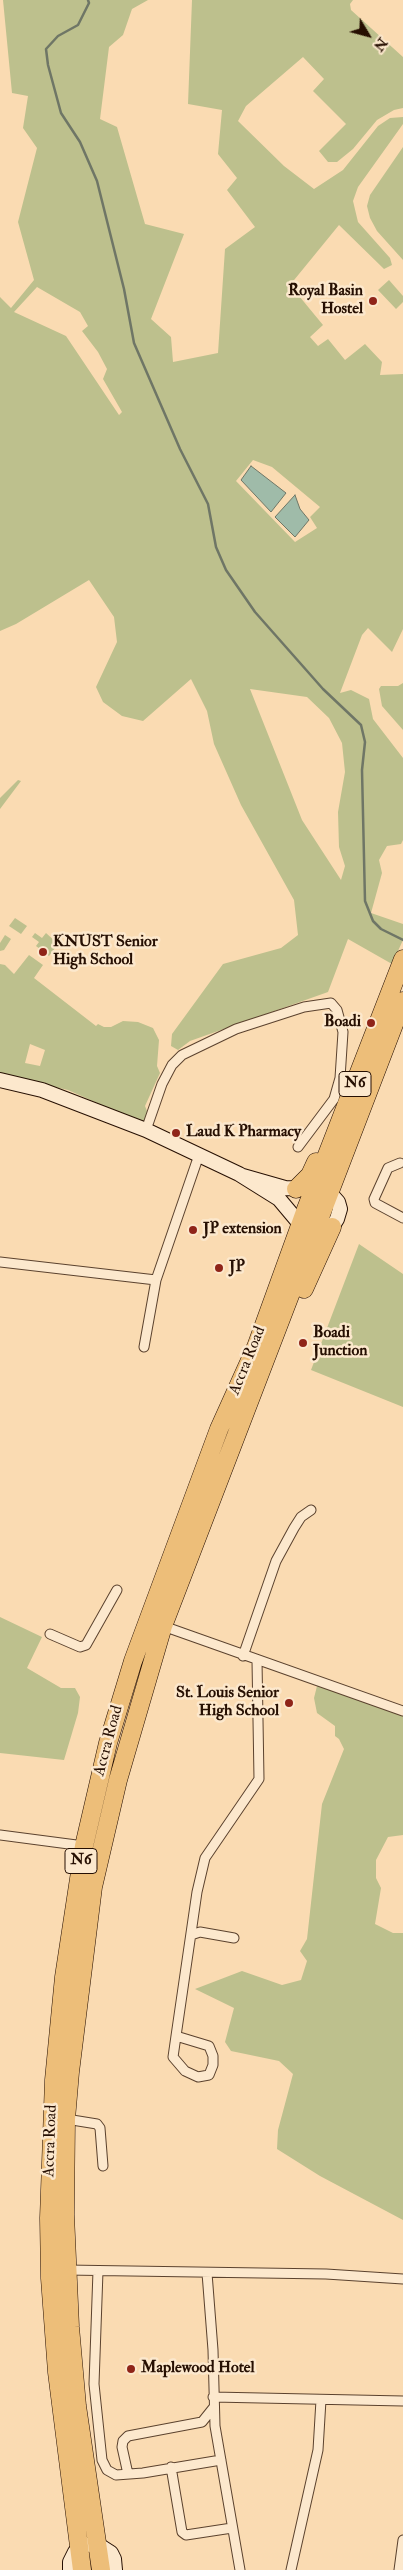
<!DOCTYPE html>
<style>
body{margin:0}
#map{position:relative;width:403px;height:2570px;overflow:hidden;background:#fadbb2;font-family:"IM FELL Double Pica",serif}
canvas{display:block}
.north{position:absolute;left:343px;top:10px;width:50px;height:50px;-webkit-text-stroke:4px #fce8cd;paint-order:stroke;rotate:127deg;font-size:14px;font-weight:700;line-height:20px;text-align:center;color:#260f02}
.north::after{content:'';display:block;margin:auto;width:18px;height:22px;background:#260f02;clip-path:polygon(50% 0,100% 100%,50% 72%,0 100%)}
</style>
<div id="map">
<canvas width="403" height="2570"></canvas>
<div class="north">N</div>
</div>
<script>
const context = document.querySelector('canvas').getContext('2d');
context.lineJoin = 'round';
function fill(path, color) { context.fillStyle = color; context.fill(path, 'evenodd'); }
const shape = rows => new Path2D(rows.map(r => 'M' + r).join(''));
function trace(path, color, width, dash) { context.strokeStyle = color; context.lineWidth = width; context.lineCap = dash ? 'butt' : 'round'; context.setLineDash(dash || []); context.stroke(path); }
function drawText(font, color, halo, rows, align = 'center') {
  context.font = font + ' "IM FELL Double Pica",serif'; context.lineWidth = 5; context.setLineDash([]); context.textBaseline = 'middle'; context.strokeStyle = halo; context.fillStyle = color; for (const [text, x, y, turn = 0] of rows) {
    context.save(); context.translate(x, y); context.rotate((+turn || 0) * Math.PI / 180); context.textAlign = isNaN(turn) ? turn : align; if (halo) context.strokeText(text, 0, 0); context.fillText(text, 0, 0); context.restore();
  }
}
fill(shape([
 [3,0,148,0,132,9,123,35,109,47,100,119,117,127,145,224,184,234,151,319,171,337,173,362,218,353,225,249,255,227,227,190,237,178,218,154,222,110,188,104,192,0,353,0,350,4,351,10,403,57,403,108,394,110,377,120,353,149,337,162,328,162,319,151,346,124,313,91,324,79,303,57,246,106,238,121,284,166,314,189,343,170,378,126,390,118,403,117,403,124,358,187,353,201,358,222,390,258,392,265,384,269,339,225,290,285,323,325,310,337,318,346,328,339,345,360,365,344,382,362,380,375,403,374,403,629,392,652,368,628,362,635,340,693,351,690,369,699,373,719,403,758,403,840,401,844,387,846,379,860,382,873,371,913,403,924,403,940,392,964,348,939,328,992,190,1041,178,1050,171,1046,172,1034,223,964,281,948,298,935,294,900,241,805,214,744,207,711,191,679,143,721,122,716,103,702,96,687,117,642,114,617,89,580,16,624,0,631,0,297,11,308,34,280,18,222,37,148,23,128,28,96,12,93],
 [37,287,80,312,88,326,82,331,98,352,107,369,103,379,122,412,119,415,66,336,14,312],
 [253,460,272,467,320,507,310,517,317,528,295,542,236,481],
 [250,689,307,697,329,718,342,743,345,772,338,812,339,847,345,866,341,880,302,820],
 [403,147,403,260,377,231,370,218,367,206,370,195],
 [389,280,403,296,403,302,396,309,378,290],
 [403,683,403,730,382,706,379,689,381,686,398,686],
 [18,780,21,781,0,809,0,798],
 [15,918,27,926,21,934,9,926],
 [35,933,42,938,46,933,58,944,49,956,36,946,39,942,32,937],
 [5,935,11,939,4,950,0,951,0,943],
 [29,955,43,965,34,978,96,1026,98,1024,104,1027,111,1027,123,1021,138,1022,153,1028,159,1040,157,1066,160,1073,145,1106,149,1116,144,1124,68,1090,0,1075,0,964,5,965,14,974],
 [30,1044,45,1050,40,1066,25,1063],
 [359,1244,403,1274,403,1407,311,1370],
 [0,1617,42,1637,27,1668,61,1688,75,1688,80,1697,78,1713,64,1760,0,1753],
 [317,1686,403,1714,403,1835,388,1837,376,1860,376,1878,381,1888,375,1924,393,1933,403,1933,403,2220,320,2176,277,2149,278,2130,293,2074,279,2061,231,2051,225,2042,234,2008,195,1989,242,1971,282,1985,301,1980,307,1961,300,1951,307,1939,322,1804,344,1749,339,1739,335,1736,335,1726,317,1713,314,1698]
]), '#bdc08d');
const water = shape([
 [251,466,286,493,271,512,241,480,251,466],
 [295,495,300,509,309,520,295,537,275,517,295,495]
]);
fill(water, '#9fbba9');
trace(water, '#6f7666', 1);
trace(shape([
 [88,0,89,3,78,25,58,36,46,49,48,65,61,113,80,142,97,181,124,289,134,343,180,449,208,504,216,547,226,570,255,612,323,689,361,725,365,742,362,770,365,901,373,921,381,929,403,940]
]), '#6f7666', 2.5);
const street = shape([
 [146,1130,162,1084,172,1065,182,1055,236,1029,304,1007,331,1003,337,1010,343,1032,340,1078,334,1099,298,1147],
 [400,1163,388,1168,374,1199,375,1203,403,1218],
 [0,1262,156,1280],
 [144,1347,156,1280,199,1155],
 [163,1626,403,1711],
 [50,1634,80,1647,86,1645,117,1590],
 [243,1656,276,1561,294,1528,301,1517,311,1510],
 [0,1835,84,1846],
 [191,1935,200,1932,234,1938],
 [176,2036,209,2046,213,2056,213,2065,209,2075,198,2077,185,2071,173,2057,176,2036,197,1892,205,1858,259,1779,257,1661],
 [66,2119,97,2124,100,2128,103,2166],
 [66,2270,326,2274,403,2279],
 [98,2271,94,2384,102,2460,107,2470,116,2475,143,2473,221,2460],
 [207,2273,213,2350,215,2426,240,2570],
 [213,2397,403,2401],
 [171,2467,182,2532,186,2535,232,2528],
 [128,2474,122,2447,123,2441,128,2436,202,2422,214,2407],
 [291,2570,318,2450,321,2400],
 [399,2570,403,2540]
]);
const secondary = shape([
 [0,1080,42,1090,146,1130,239,1174,279,1199,300,1224,315,1231,332,1227,337,1219,340,1209,338,1202,330,1193,322,1190,285,1188,243,1176],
 [70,2570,70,2562,75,2552,85,2545,97,2544,111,2553,114,2559,115,2570]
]);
const highway = shape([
 [296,1189,310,1175,316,1162],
 [304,1289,332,1227],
 [82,2570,57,2372,50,2278,49,2218,54,2080,64,1977,84,1846,108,1743,133,1661,219,1429,256,1347,306,1209,403,959],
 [101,2570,77,2406,70,2327,65,2215,66,2119,70,2072,93,1887,118,1780,163,1626,403,1001]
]);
trace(street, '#5b422e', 11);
trace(secondary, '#260f02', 16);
trace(highway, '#260f02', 19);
trace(street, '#fce8cd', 9);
trace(secondary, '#fce8cd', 14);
trace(highway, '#edbe79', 18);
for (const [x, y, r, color] of [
 [373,301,5,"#8f2418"],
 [43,952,5,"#8f2418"],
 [371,1023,5,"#8f2418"],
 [176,1133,5,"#8f2418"],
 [193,1230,5,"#8f2418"],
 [219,1268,5,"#8f2418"],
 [303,1343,5,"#8f2418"],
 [289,1703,5,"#8f2418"],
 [131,2369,5,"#8f2418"]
]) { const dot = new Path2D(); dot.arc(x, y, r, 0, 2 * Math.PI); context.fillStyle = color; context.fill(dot); trace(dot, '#fce8cd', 2); }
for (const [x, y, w] of [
 [355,1084,32],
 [81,1861,32]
]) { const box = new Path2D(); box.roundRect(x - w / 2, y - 12.5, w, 25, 4); context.fillStyle = '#fce8cd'; context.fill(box); trace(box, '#260f02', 1); }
drawText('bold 15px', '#260f02', null, [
 ["N6",355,1084],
 ["N6",81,1861]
]);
drawText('bold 16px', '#260f02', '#fce8cd', [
 ["Royal Basin",363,292,"right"],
 ["Hostel",363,310,"right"],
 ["KNUST Senior",53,943],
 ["High School",53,961],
 ["Boadi",361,1023,"right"],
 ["Laud K Pharmacy",186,1133],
 ["JP extension",203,1230],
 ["JP",229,1268],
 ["Boadi",313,1334],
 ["Junction",313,1352],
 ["St. Louis Senior",279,1694,"right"],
 ["High School",279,1712,"right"],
 ["Maplewood Hotel",141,2369]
], 'left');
drawText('16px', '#260f02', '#fce8cd', [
 ["Accra Road",248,1361,-68],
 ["Accra Road",109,1741,-75],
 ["Accra Road",51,2141,-88]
]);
</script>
